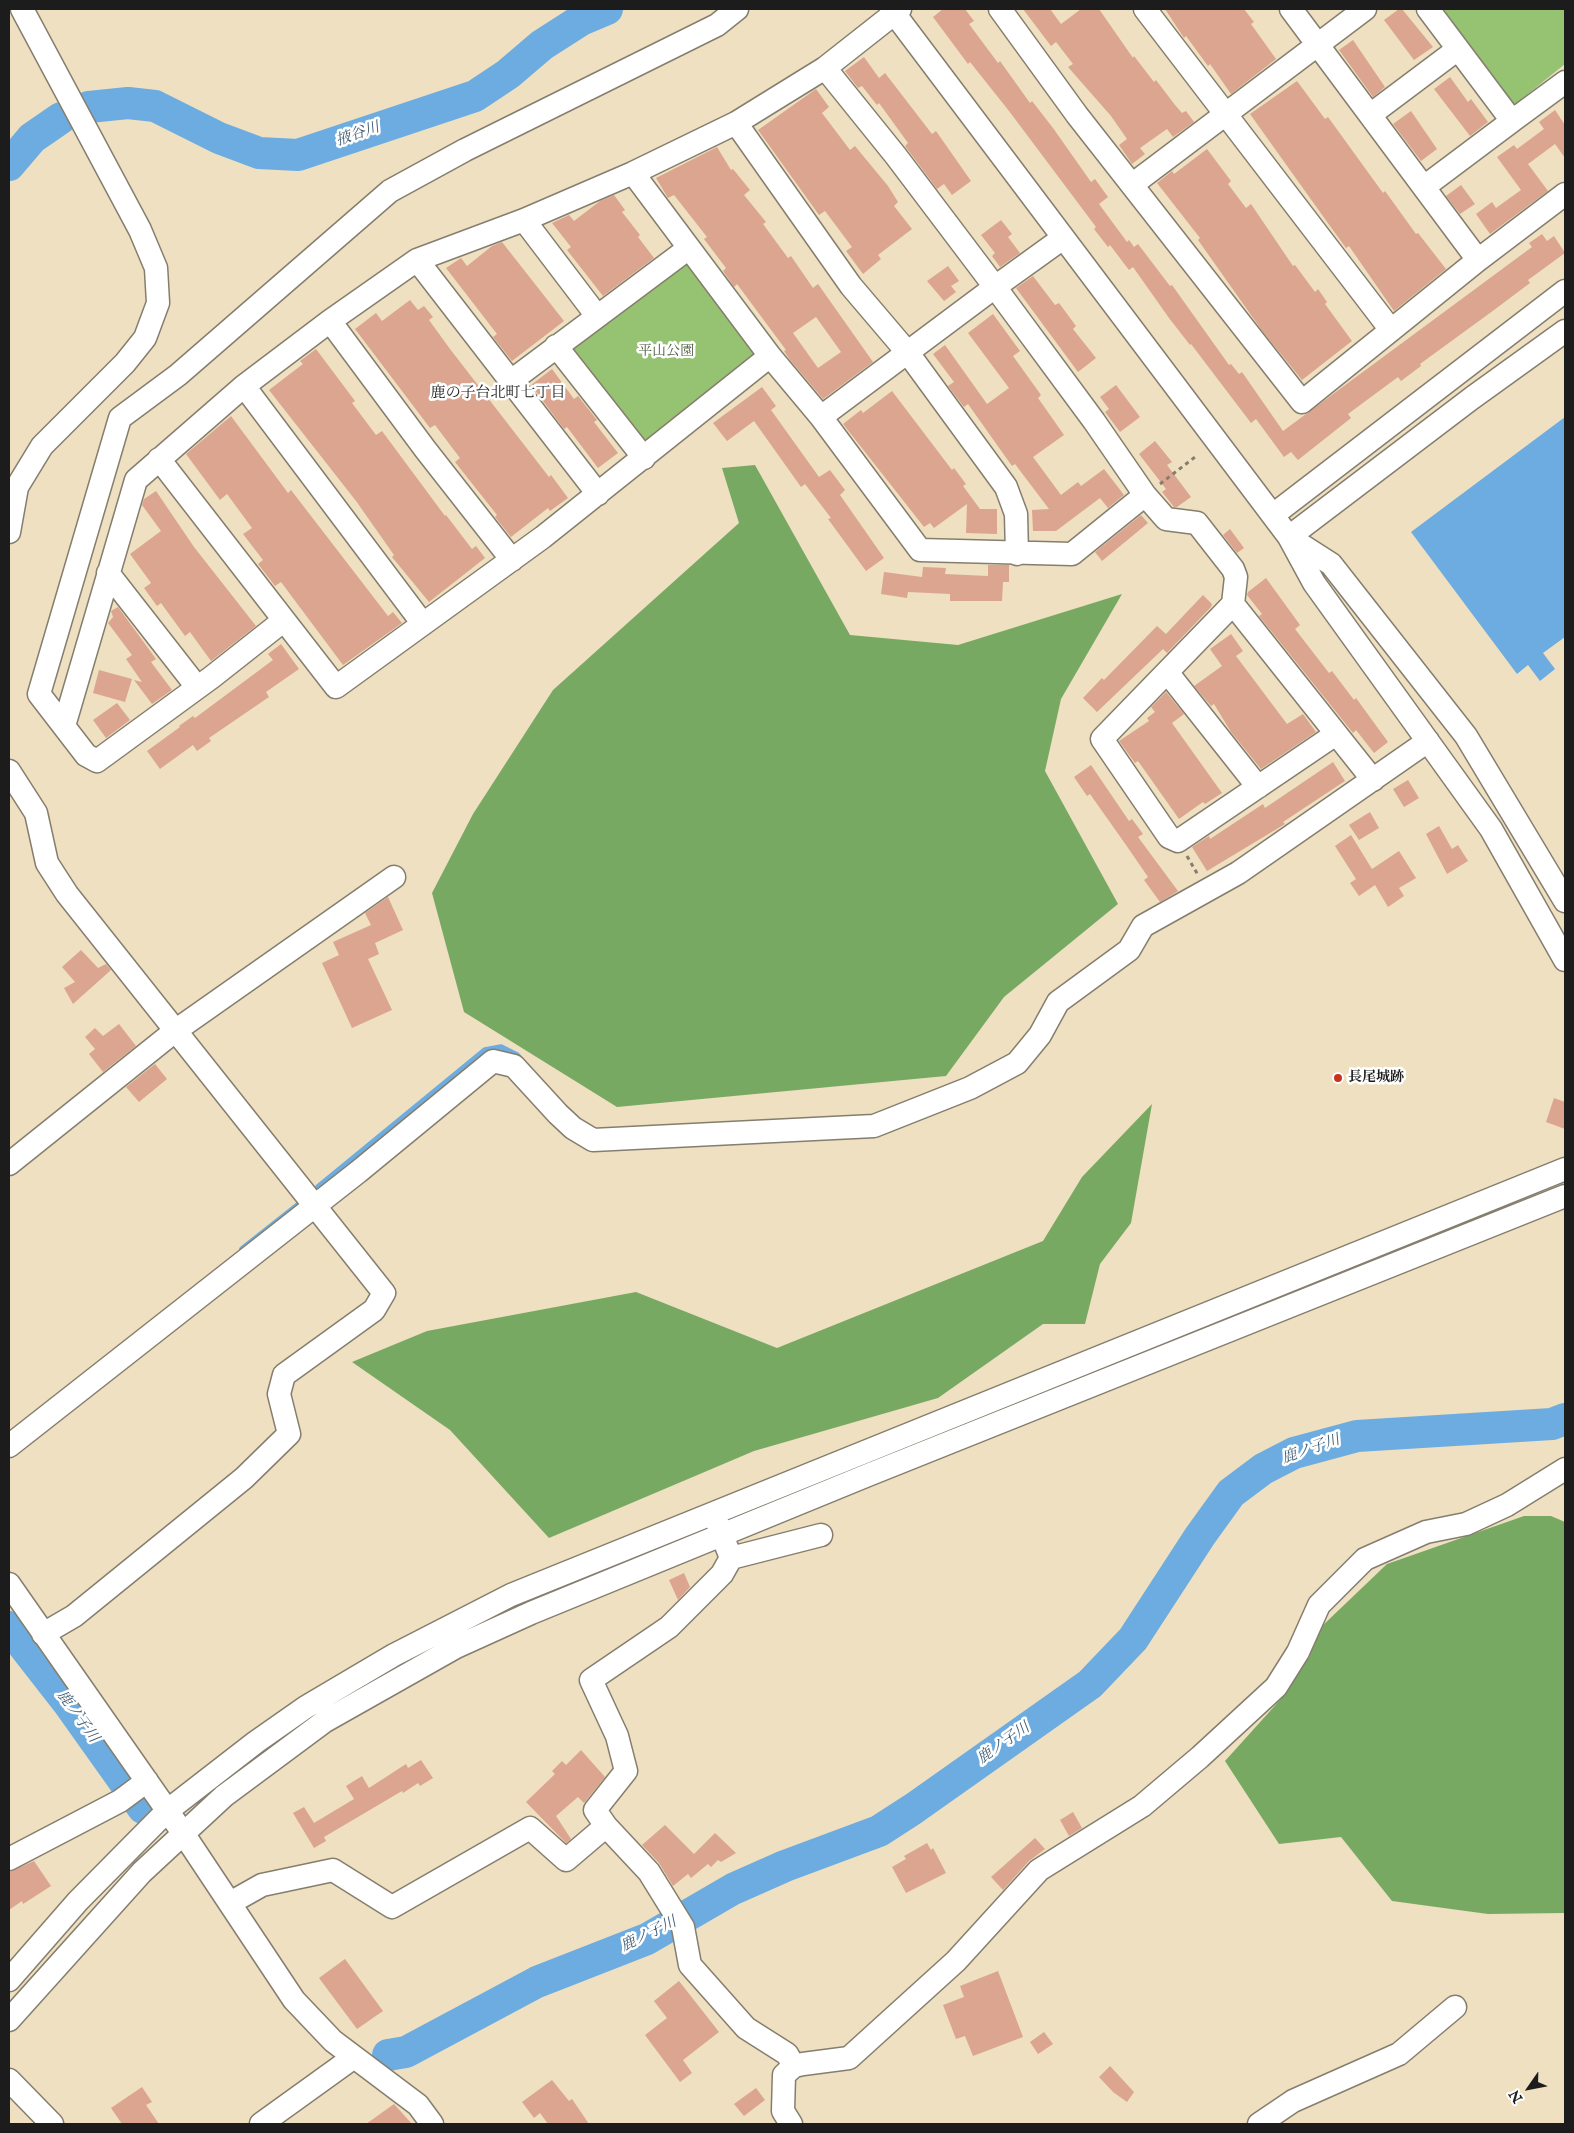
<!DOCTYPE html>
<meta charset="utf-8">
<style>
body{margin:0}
#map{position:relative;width:1574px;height:2133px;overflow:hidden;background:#eee0c0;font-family:"IM FELL English",serif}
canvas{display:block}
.frame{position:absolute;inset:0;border:10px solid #1c1c1c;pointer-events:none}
.north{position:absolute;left:1504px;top:2063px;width:50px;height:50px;-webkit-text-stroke:4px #fff;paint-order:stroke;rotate:237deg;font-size:14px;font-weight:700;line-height:20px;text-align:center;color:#1c1c1c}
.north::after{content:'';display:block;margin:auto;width:18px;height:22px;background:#1c1c1c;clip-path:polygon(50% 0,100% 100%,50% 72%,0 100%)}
</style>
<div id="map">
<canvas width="1574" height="2133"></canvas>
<div class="frame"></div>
<div class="north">N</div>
</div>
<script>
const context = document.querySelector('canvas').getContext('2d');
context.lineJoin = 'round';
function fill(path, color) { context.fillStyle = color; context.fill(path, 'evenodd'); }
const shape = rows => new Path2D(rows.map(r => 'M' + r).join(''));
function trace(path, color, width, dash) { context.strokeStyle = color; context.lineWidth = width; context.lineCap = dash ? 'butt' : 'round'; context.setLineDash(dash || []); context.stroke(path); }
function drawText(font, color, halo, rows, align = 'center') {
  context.font = font + ' "IM FELL English","Noto Serif JP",serif'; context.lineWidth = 5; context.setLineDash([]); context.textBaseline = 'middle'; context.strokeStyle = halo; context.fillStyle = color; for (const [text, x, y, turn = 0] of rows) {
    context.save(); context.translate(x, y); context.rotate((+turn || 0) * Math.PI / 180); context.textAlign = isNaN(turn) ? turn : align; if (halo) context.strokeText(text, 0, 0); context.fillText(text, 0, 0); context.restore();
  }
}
fill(shape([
 [1435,9,1565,9,1565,64,1513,106],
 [686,259,761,356,646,445,571,347]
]), '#96c371');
fill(shape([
 [755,465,850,635,958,645,1122,594,1061,699,1045,771,1118,904,1004,997,946,1076,617,1107,464,1012,432,893,473,814,553,690,739,523,722,468],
 [1152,1104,1131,1223,1100,1264,1085,1324,1043,1324,938,1398,754,1451,549,1538,450,1430,352,1362,427,1331,636,1292,777,1348,1043,1241,1082,1177],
 [1524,1516,1551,1516,1565,1522,1565,1913,1488,1914,1392,1901,1341,1837,1279,1844,1225,1761,1280,1700,1320,1628,1387,1564]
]), '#78a963');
fill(shape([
 [1565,417,1565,637,1543,653,1555,669,1540,681,1528,665,1517,674,1411,532]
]), '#6dace0');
trace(shape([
 [318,1187,485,1050,501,1047,517,1055,522,1061],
 [242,1249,299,1204]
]), '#6dace0', 5.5);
trace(shape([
 [89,107,128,103,155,106,219,138,259,153,298,155,475,96,508,74,542,45,581,20,607,9],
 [9,165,32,138,61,118],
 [9,1627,69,1704,143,1808],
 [388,2055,406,2052,537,1982,647,1939,733,1889,785,1866,879,1831,913,1809,1090,1684,1133,1639,1200,1536,1231,1493,1263,1469,1294,1453,1357,1436,1552,1424,1565,1419]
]), '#6dace0', 32);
fill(shape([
 [943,9,965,9,974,21,969,24,998,63,1000,61,1030,103,1032,101,1053,128,1091,182,1095,179,1108,197,1099,204,1127,242,1129,240,1134,247,1138,244,1170,286,1172,285,1229,365,1231,364,1239,374,1242,372,1283,431,1532,247,1529,243,1542,234,1547,241,1554,236,1565,253,1528,280,1530,283,1494,310,1420,364,1421,366,1401,381,1398,377,1348,414,1351,418,1298,460,1291,452,1284,457,1256,419,1251,423,1191,344,1190,345,1169,318,1133,267,1129,270,1110,245,1108,247,1094,229,1096,227,1009,111,970,62,968,64,933,17],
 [1023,9,1050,9,1061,24,1081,9,1099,9,1133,58,1134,56,1154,82,1156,80,1175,105,1182,113,1186,111,1194,122,1173,137,1167,129,1140,148,1145,154,1132,164,1119,145,1127,139,1111,116,1068,67,1073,64,1056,42,1051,46],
 [1165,9,1244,9,1254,22,1251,24,1276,59,1231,94,1210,64,1208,66,1186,36,1184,38],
 [1399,9,1402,9,1433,47,1414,60,1384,20],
 [1353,40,1385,87,1373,97,1339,50],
 [864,57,879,78,885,73,932,134,936,131,971,181,952,195,944,184,937,189,905,146,908,143,879,103,877,105,862,86,858,88,845,71],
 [1450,77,1468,102,1471,99,1488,122,1470,136,1434,89],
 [1297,81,1325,119,1328,117,1383,193,1385,191,1416,234,1418,233,1446,269,1394,311,1349,246,1346,248,1330,226,1250,114],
 [816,89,829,107,822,113,850,150,855,146,888,186,898,202,894,206,912,229,878,255,881,259,863,274,846,251,852,247,825,211,819,215,758,130],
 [1555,110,1565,125,1565,158,1555,144,1528,164,1548,191,1490,234,1476,214,1492,202,1496,208,1521,190,1497,157,1514,145,1517,149,1544,129,1539,122],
 [1411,111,1437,149,1421,161,1393,124],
 [717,147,731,170,733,169,750,190,744,195,766,222,763,224,788,258,791,256,813,288,818,284,873,362,823,399,790,360,784,351,786,350,737,284,734,287,723,271,726,268,704,239,707,237,674,195,668,198,656,178],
 [816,317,841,352,818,368,793,333],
 [1207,149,1231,181,1228,184,1246,208,1251,204,1293,266,1295,265,1315,292,1318,289,1327,302,1325,304,1352,341,1302,380,1263,332,1198,240,1200,238,1157,183,1172,171,1174,174],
 [1461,185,1475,204,1460,214,1446,196],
 [614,195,625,210,622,212,640,235,638,237,654,258,603,296,567,250,571,247,552,223,569,215,574,221,600,201],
 [1001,220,1012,234,1008,237,1020,253,1000,267,992,256,995,253,981,235],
 [502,242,564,321,512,361,493,337,497,334,446,268,461,258,467,266,492,246],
 [948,266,959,281,951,286,956,292,944,301,927,281],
 [1033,276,1055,305,1059,303,1076,326,1073,329,1096,358,1078,372,1016,288],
 [410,300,418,310,424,306,433,317,429,320,450,349,549,477,551,475,568,498,550,511,548,508,511,537,495,517,497,515,455,462,460,458,435,425,430,428,355,329,376,313,382,321],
 [993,314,1020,351,1013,356,1041,395,1038,398,1064,435,1033,457,1061,495,1078,482,1081,486,1104,469,1124,495,1108,508,1100,498,1056,531,1033,531,1032,510,1049,509,1015,464,1012,466,968,404,964,407,948,386,954,382,933,354,945,345,987,404,1009,388,968,333],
 [316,349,355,401,352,403,376,435,382,431,445,516,446,515,472,549,476,546,485,558,429,602,392,557,394,555,356,501,269,390,303,364,300,361],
 [552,369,574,399,578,396,597,420,594,422,618,453,598,468,567,427,564,429,531,385],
 [1116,385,1140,417,1120,432,1105,412,1109,409,1100,397],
 [762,387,776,406,771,410,819,477,830,470,845,490,840,495,884,558,866,571,828,519,831,518,805,484,801,487,754,421,727,441,713,423],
 [892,391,952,470,954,468,966,484,963,486,980,509,997,509,997,534,966,533,967,504,934,528,930,523,924,527,843,424,861,410,863,413],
 [231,416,288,493,291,490,388,616,393,612,402,623,343,665,281,582,275,586,258,564,263,560,243,534,252,528,227,494,220,500,186,454],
 [1155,441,1172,462,1167,465,1191,497,1177,507,1174,507,1162,492,1166,489,1139,454],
 [156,491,194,547,256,626,211,661,190,632,185,636,161,603,157,606,144,588,151,583,130,554,161,531,142,505,144,499],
 [1141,515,1148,523,1102,561,1095,552],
 [1230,529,1244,548,1237,553,1223,535],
 [988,565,1009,565,1009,582,1003,582,1002,601,950,601,950,594,908,592,907,598,881,594,884,572,922,577,923,567,946,568,945,574,988,576],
 [1266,578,1300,625,1295,629,1329,673,1332,671,1354,700,1356,698,1388,742,1374,753,1356,730,1353,733,1259,616,1262,614,1247,595,1248,592],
 [1203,595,1212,604,1211,607,1167,653,1163,649,1097,712,1083,698,1102,678,1104,680,1157,626,1166,634],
 [118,607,156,659,151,662,172,690,152,704,134,680,142,682,126,659,132,655,108,623,113,617,111,611],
 [1231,634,1243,651,1236,656,1287,724,1303,714,1316,732,1261,769,1231,732,1214,704,1211,706,1194,686,1222,666,1210,649],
 [281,644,299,669,266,692,269,697,209,738,211,741,197,751,193,745,160,769,147,751,180,727,179,726,193,716,195,718,273,660,268,654],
 [99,670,132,679,125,702,93,693],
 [1166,692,1184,714,1172,723,1222,793,1205,804,1203,802,1179,819,1138,761,1135,763,1119,741,1149,721,1147,718,1155,712,1151,707],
 [117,703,130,720,106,738,93,720],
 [1333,762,1345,781,1283,822,1285,824,1207,871,1192,847,1209,836,1210,839,1263,804,1265,808],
 [1091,765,1129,821,1132,819,1143,834,1138,837,1178,891,1172,895,1160,902,1144,880,1148,877,1126,845,1090,794,1087,796,1074,777],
 [1408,780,1419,798,1404,807,1393,789],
 [1370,812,1379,828,1359,840,1349,825],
 [1439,826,1452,849,1458,845,1468,861,1447,874,1426,834],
 [1351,835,1372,869,1399,851,1416,878,1399,888,1404,896,1388,907,1375,885,1359,896,1350,883,1356,879,1335,846],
 [388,897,403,930,375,943,379,954,368,959,392,1010,352,1028,322,963,339,955,333,942,371,925,365,913],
 [81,950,98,968,106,964,111,970,73,1004,64,988,75,982,62,967],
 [119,1024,136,1046,103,1072,89,1054,95,1049,85,1037,95,1028,103,1036],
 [155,1064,167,1079,139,1102,126,1087],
 [1554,1098,1565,1102,1565,1129,1546,1122],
 [684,1573,690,1587,678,1600,669,1580],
 [581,1750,605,1777,584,1803,578,1797,556,1816,571,1839,566,1843,526,1802,555,1774,552,1771,562,1761,566,1765],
 [421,1760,433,1778,420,1786,418,1783,403,1793,402,1791,324,1837,326,1841,314,1848,293,1813,304,1807,314,1823,354,1799,346,1786,362,1776,369,1788,406,1764,408,1768],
 [1073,1812,1082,1828,1069,1836,1060,1820],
 [665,1825,694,1854,715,1833,736,1853,721,1862,718,1860,711,1867,708,1864,691,1878,688,1874,673,1886,659,1863,642,1845],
 [1035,1838,1045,1849,1029,1861,1003,1890,991,1877],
 [927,1843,931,1850,933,1848,946,1873,906,1893,892,1867,906,1859,904,1856],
 [34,1861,51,1886,23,1904,22,1901,9,1910,9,1872],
 [345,1959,383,2011,357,2029,319,1978],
 [998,1971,1023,2037,973,2056,965,2036,956,2039,943,2005,964,1997,960,1986],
 [679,1981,719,2032,683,2060,692,2073,680,2082,645,2035,667,2018,654,2001],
 [1044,2032,1053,2044,1038,2054,1030,2042],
 [1110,2066,1134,2092,1127,2102,1113,2092,1099,2077],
 [552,2080,569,2101,572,2099,589,2124,548,2124,540,2113,534,2118,522,2102],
 [142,2087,152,2102,146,2105,159,2124,122,2124,111,2108],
 [756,2088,765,2100,744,2116,734,2104],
 [394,2104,412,2124,366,2124]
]), '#dba590');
const minor = shape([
 [891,9,1289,537,1314,583,1491,829,1565,960],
 [900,9,825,68,736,123,851,286,908,353,1006,487,1016,514,1017,554],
 [1000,9,1077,115,1302,402,1478,260,1565,194],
 [1145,9,1391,330],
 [1291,9,1478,260],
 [1428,9,1512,121,1565,82],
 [825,68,896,156,995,287,1094,421,1145,495,1072,554,920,550,821,417,995,287,1063,238],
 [1370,115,1458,49],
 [633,173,770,356,821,417],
 [1133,184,1365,9],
 [1424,187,1512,121],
 [524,220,597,316],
 [417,260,598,494],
 [330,321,425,449,512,560],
 [556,346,644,458],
 [511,381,689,248],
 [244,386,423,624],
 [159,459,336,687,543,537,770,356],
 [1145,495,1166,519,1197,523,1233,569,1236,577,1233,604,1373,780],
 [1273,515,1565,291],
 [9,532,17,487,42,446,125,363,145,338,158,303,156,268,140,230,22,9],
 [1289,537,1472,398,1565,331],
 [1292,539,1331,564,1466,736,1565,901],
 [108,573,197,687],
 [1233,604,1102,739,1169,837,1178,841,1336,734],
 [283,621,212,677,97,761,86,755,39,694,120,418,178,375,390,191,465,150,717,25,737,9],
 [1167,672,1258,787],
 [64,726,136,480,244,386,330,321,417,260,524,220,633,173,736,123],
 [9,771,36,813,47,863,67,894,384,1293,374,1310,284,1375,279,1394,289,1434,244,1478,74,1616,43,1634],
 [9,1164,175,1031,394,877],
 [9,1446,358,1172,493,1061,514,1066,558,1114,573,1128,593,1140,874,1126,970,1088,1017,1063,1040,1035,1058,1002,1129,950,1143,926,1238,873,1428,741],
 [717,1522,731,1558,722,1574,669,1627,591,1680,617,1736,626,1771,595,1810,606,1826,649,1872,683,1927,690,1965,746,2028,787,2054,794,2066],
 [731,1558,821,1535],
 [9,1584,183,1833,294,2000,333,2041,418,2105,432,2124],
 [9,1859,120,1801,147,1781],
 [230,1903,262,1885,333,1870,392,1907,530,1828,566,1860,606,1826],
 [9,1980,78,1901,167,1811,256,1742,306,1707,394,1655,511,1595,1565,1169],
 [9,2020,142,1872,224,1796,325,1721,456,1647,531,1613,868,1475,1565,1196],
 [9,2080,52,2124],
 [261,2124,354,2057],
 [791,2124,783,2111,784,2075,794,2066,803,2064,849,2058,956,1961,1039,1870,1142,1806,1200,1757,1276,1687,1298,1652,1319,1605,1365,1559,1426,1532,1466,1524,1507,1505,1565,1469],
 [1259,2124,1293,2101,1399,2054,1455,2007]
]);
trace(minor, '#857e6e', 25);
trace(shape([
 [1160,484,1195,457],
 [1187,856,1198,875]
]), '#857e6e', 3, [4, 4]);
trace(minor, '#fff', 22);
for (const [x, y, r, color] of [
 [1338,1078,5,"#c8321e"]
]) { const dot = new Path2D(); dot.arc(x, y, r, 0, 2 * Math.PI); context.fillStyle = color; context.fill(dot); trace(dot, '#fff', 2); }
drawText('14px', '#4d5f3e', '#fff', [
 ["平山公園",666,352]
]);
drawText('bold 14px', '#1c1c1c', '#fff', [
 ["長尾城跡",1348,1078]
], 'left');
drawText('italic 15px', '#405d74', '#fff', [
 ["掖谷川",358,135,-19],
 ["鹿ノ子川",1311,1450,-19],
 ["鹿ノ子川",77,1717,54],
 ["鹿ノ子川",1004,1744,-35],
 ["鹿ノ子川",649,1935,-26]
]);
drawText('15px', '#1c1c1c', '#fff', [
 ["鹿の子台北町七丁目",498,394]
]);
</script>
